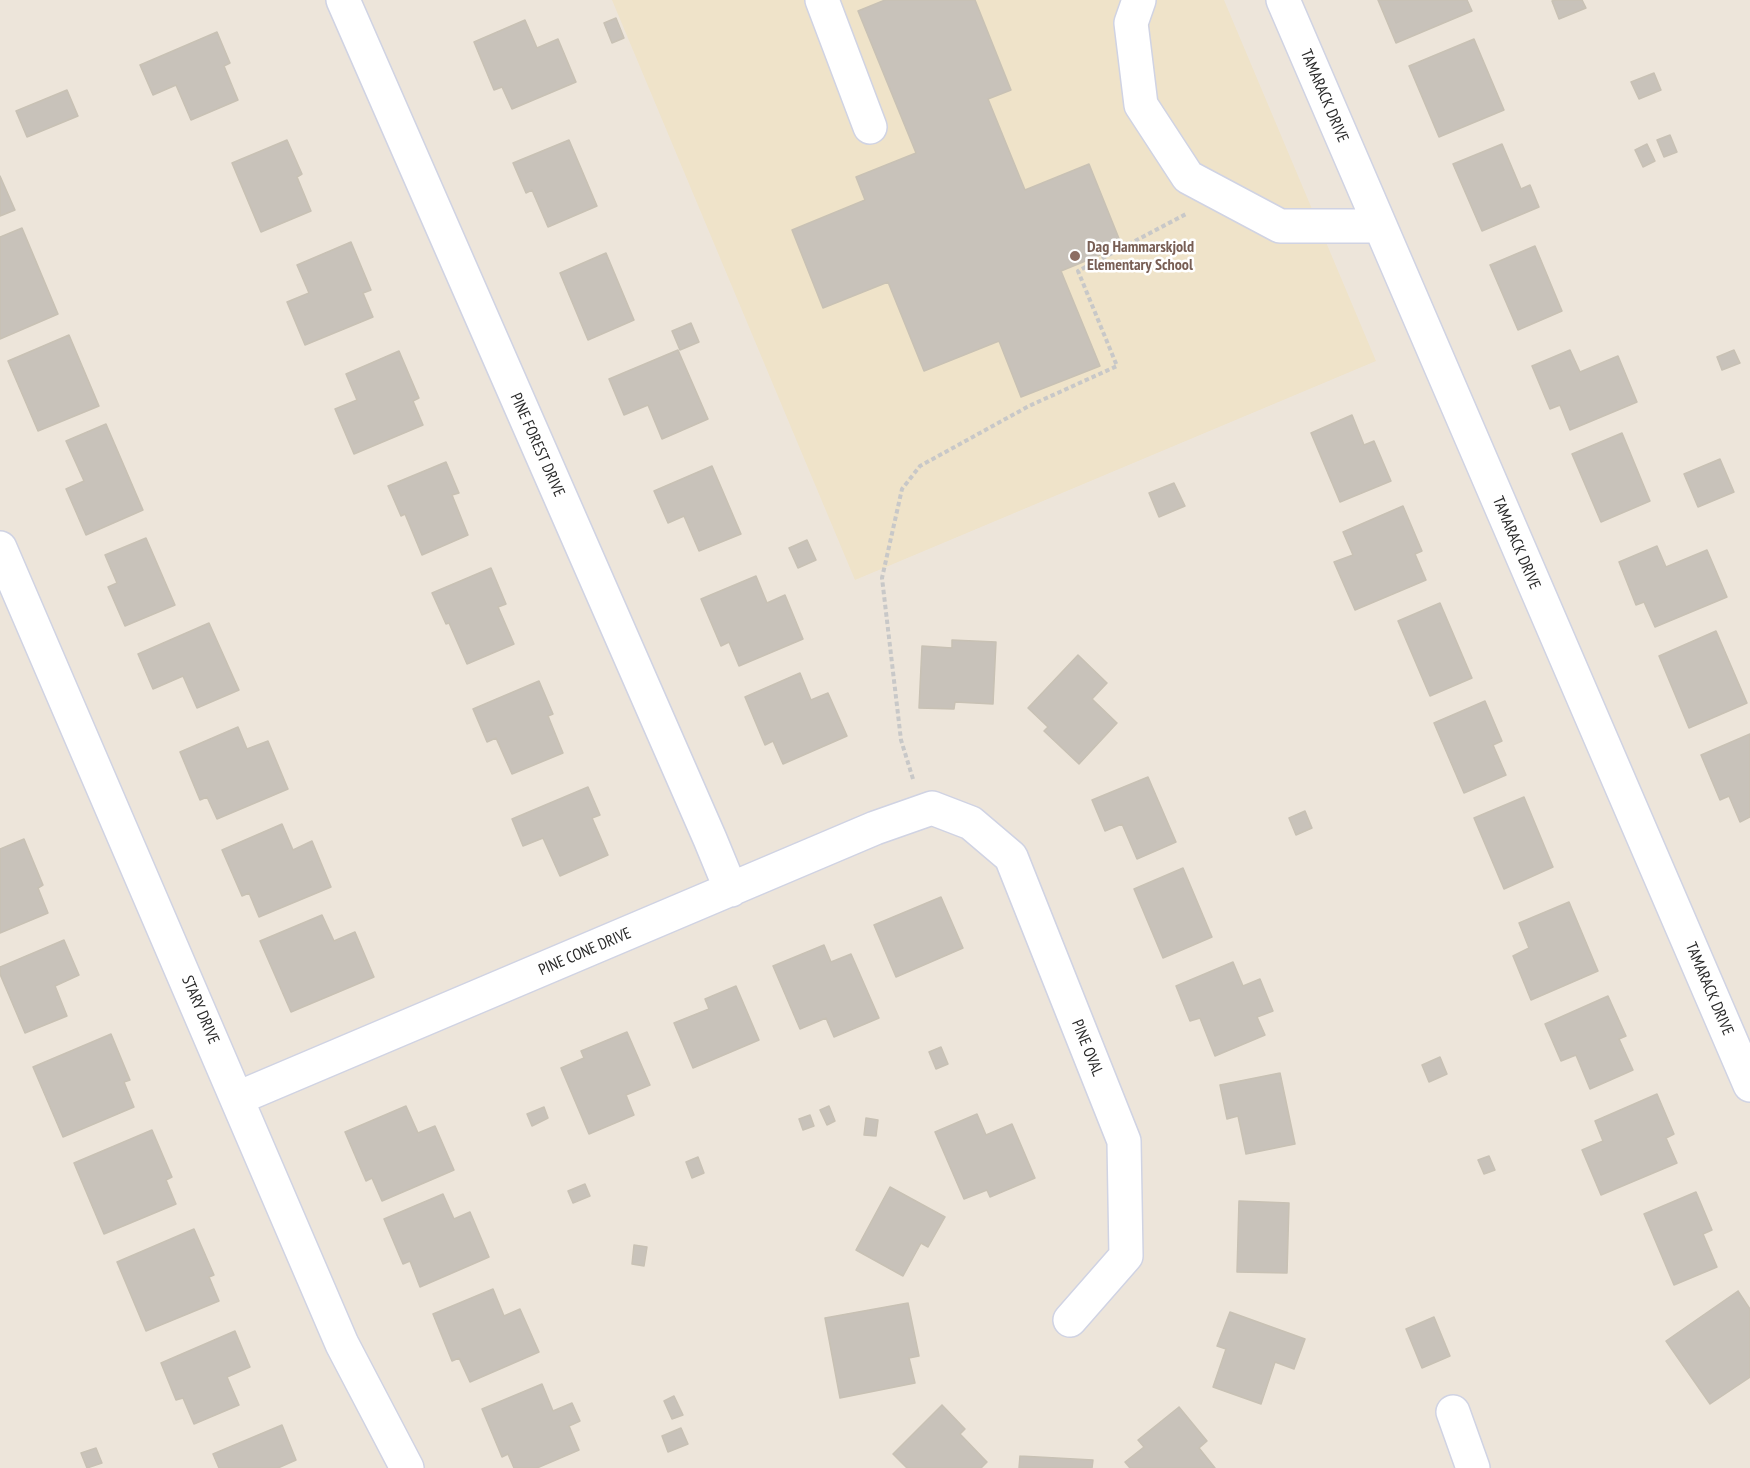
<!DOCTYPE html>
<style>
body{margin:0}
canvas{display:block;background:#ede5da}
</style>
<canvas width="1750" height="1468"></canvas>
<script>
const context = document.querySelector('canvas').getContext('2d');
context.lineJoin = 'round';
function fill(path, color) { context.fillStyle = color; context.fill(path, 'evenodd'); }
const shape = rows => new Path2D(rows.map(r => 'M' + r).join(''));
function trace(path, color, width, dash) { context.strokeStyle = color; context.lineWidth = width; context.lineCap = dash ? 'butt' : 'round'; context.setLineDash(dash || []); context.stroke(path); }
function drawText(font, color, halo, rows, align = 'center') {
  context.font = font + ' "PT Sans Narrow",sans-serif'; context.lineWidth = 5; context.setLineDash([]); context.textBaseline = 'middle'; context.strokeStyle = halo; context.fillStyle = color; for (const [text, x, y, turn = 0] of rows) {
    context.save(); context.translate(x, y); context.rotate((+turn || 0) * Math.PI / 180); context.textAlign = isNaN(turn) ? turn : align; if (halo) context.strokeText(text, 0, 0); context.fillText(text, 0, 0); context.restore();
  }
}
fill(shape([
 [612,0,1224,0,1376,361,855,580]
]), '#efe3c9');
const building = shape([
 [885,0,975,0,1011,90,988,99,1025,190,1089,164,1122,246,1061,271,1100,366,1021,397,999,341,924,371,888,282,823,308,792,230,865,200,856,177,916,153,858,11,885,0],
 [1378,0,1467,0,1472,11,1396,43,1378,0],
 [1555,0,1582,0,1586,8,1559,19,1552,1,1555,0],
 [616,18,624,38,612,43,604,23,616,18],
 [525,20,537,48,558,39,576,82,512,109,502,87,494,90,474,42,525,20],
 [217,32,230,63,224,66,238,100,191,120,176,85,153,95,140,65,217,32],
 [1474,39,1504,110,1439,137,1409,66,1474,39],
 [1654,73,1661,90,1639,99,1631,82,1654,73],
 [67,90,78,116,27,137,16,111,67,90],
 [1670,135,1677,152,1664,157,1657,140,1670,135],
 [287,140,302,174,297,177,311,211,261,232,232,163,287,140],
 [569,140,597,206,548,227,532,190,526,193,513,163,569,140],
 [1502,144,1521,189,1530,185,1539,207,1482,231,1453,164,1502,144],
 [1647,144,1655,161,1643,167,1635,150,1647,144],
 [0,176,15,210,0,216,0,176],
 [22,228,58,314,0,339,0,237,22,228],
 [351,242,371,290,363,293,373,317,305,345,287,302,309,293,297,265,351,242],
 [1535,246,1562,311,1518,330,1490,265,1535,246],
 [606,253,634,320,588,340,560,273,606,253],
 [691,323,699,342,680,350,672,331,691,323],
 [69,335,99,406,38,431,8,361,69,335],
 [678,350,708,419,662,439,648,405,624,415,609,379,678,350],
 [1570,350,1580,372,1618,356,1637,402,1570,430,1560,405,1550,409,1532,366,1570,350],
 [1734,350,1740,363,1722,370,1717,357,1734,350],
 [399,351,419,398,413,401,423,425,354,454,335,409,357,400,346,374,399,351],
 [1352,415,1364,445,1374,441,1391,481,1340,502,1311,433,1352,415],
 [106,424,143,510,86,535,66,489,84,481,66,441,106,424],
 [1622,433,1650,501,1601,522,1572,454,1622,433],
 [1720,459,1734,492,1698,507,1684,474,1720,459],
 [446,462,459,493,452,495,468,535,422,555,405,514,401,516,388,486,446,462],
 [712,466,741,534,699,551,684,516,668,523,654,491,712,466],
 [1174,483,1185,506,1159,517,1149,493,1174,483],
 [1403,506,1422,551,1415,554,1426,580,1355,610,1334,562,1353,555,1343,532,1403,506],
 [146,538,175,605,125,626,108,587,117,583,105,555,146,538],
 [807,540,816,560,798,568,789,548,807,540],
 [1657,546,1666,567,1707,550,1727,597,1655,627,1644,602,1636,605,1619,562,1657,546],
 [491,568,506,604,498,607,514,644,467,664,449,623,446,624,432,593,491,568],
 [756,576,767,603,785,595,803,639,739,666,729,642,721,646,701,599,756,576],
 [1440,603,1472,678,1430,696,1398,621,1440,603],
 [209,623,239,690,197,708,183,676,153,689,138,654,209,623],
 [1716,631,1747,703,1689,728,1659,656,1716,631],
 [952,640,996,642,993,704,955,702,954,709,919,708,922,646,952,648,952,640],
 [1078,655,1107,683,1092,699,1117,723,1079,764,1044,731,1048,727,1028,708,1078,655],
 [800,673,811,700,828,693,847,736,783,764,773,741,765,745,745,697,800,673],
 [539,681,553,714,548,716,563,753,512,774,496,738,487,742,473,709,539,681],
 [1485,701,1502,741,1493,745,1506,775,1464,793,1434,723,1485,701],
 [238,727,247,749,268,741,288,789,217,819,207,797,200,800,180,752,238,727],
 [1750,734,1750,817,1740,822,1729,796,1720,800,1701,755,1750,734],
 [1148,777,1176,842,1137,859,1122,824,1105,831,1092,800,1148,777],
 [588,787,600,815,592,818,608,855,560,876,543,838,523,846,512,819,588,787],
 [1524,797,1553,867,1504,889,1474,818,1524,797],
 [1305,811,1312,828,1296,835,1289,818,1305,811],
 [282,824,293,850,312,841,331,887,259,917,249,893,242,896,222,850,282,824],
 [24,839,43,885,38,888,48,913,0,933,0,849,24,839],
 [1183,868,1212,937,1163,958,1134,889,1183,868],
 [941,897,963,948,896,977,874,925,941,897],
 [1569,902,1598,971,1531,1000,1513,956,1529,948,1519,923,1569,902],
 [322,915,334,941,355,932,374,977,291,1012,260,941,322,915],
 [64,940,79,975,55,986,67,1016,25,1033,0,974,0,967,64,940],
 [824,945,831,962,851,954,879,1018,834,1037,826,1018,800,1029,773,966,824,945],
 [1233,962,1243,986,1260,979,1273,1011,1257,1017,1265,1035,1215,1056,1200,1018,1190,1021,1176,986,1233,962],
 [736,986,759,1040,693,1068,674,1023,709,1009,705,999,736,986],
 [1608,996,1626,1036,1619,1039,1633,1070,1590,1089,1576,1055,1561,1061,1545,1024,1608,996],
 [627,1032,650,1085,626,1095,634,1115,589,1134,561,1068,584,1058,581,1051,627,1032],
 [111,1034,130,1080,124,1082,134,1107,63,1137,33,1067,111,1034],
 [941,1047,948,1064,936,1069,929,1052,941,1047],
 [1440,1057,1447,1074,1429,1082,1422,1065,1440,1057],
 [1280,1073,1295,1144,1246,1154,1238,1116,1227,1119,1220,1085,1280,1073],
 [1657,1094,1674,1134,1666,1138,1677,1163,1601,1195,1582,1150,1603,1141,1595,1121,1657,1094],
 [406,1106,418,1133,435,1126,454,1170,382,1201,372,1178,366,1181,345,1132,406,1106],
 [829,1106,835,1121,827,1125,820,1110,829,1106],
 [544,1107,548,1118,532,1126,527,1114,544,1107],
 [977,1114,986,1135,1012,1124,1035,1178,990,1197,987,1190,964,1199,935,1132,977,1114],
 [810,1115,814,1126,803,1130,799,1119,810,1115],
 [866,1118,878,1120,876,1136,864,1135,866,1118],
 [152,1130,172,1177,166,1180,176,1204,104,1234,74,1163,152,1130],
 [1489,1156,1495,1170,1484,1174,1478,1160,1489,1156],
 [698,1157,704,1173,692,1178,686,1162,698,1157],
 [585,1184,590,1196,573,1203,568,1191,585,1184],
 [890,1187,945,1217,928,1247,921,1243,903,1276,856,1250,890,1187],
 [1696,1192,1712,1230,1703,1234,1717,1267,1674,1285,1644,1214,1696,1192],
 [443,1194,454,1219,470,1212,489,1257,420,1287,410,1261,403,1264,384,1219,443,1194],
 [1239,1201,1289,1203,1287,1273,1237,1272,1239,1201],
 [194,1229,214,1275,209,1277,219,1301,146,1331,117,1262,194,1229],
 [634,1245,647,1247,644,1266,632,1264,634,1245],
 [493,1289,504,1316,520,1309,539,1352,470,1382,459,1358,452,1361,433,1314,493,1289],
 [1738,1291,1750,1309,1750,1377,1710,1404,1666,1341,1738,1291],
 [908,1303,919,1356,909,1358,915,1383,840,1398,825,1318,908,1303],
 [1230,1312,1305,1339,1294,1369,1275,1362,1261,1404,1213,1387,1226,1349,1217,1346,1230,1312],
 [1434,1317,1450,1356,1422,1368,1406,1329,1434,1317],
 [235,1331,250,1367,227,1377,239,1405,194,1424,183,1398,176,1400,161,1363,235,1331],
 [542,1384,553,1411,572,1403,580,1421,569,1426,579,1450,537,1468,514,1468,508,1454,502,1457,482,1409,542,1384],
 [674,1396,683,1415,672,1419,664,1401,674,1396],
 [942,1405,965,1429,960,1434,987,1462,981,1468,907,1468,893,1454,942,1405],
 [1179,1407,1207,1441,1199,1448,1215,1468,1130,1468,1125,1462,1144,1447,1138,1440,1179,1407],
 [282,1425,296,1460,278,1468,219,1468,213,1454,282,1425],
 [681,1428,688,1444,668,1452,662,1436,681,1428],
 [96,1448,102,1463,87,1468,81,1453,96,1448],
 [1020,1456,1093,1460,1092,1468,1019,1468,1020,1456]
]);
fill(building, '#c8c2ba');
trace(building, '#c8c1b4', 1.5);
const minor = shape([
 [343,0,710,839,731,890],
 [822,0,870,127],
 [1139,0,1131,23,1141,105,1188,177,1280,226,1380,226],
 [1283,0,1750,1085],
 [0,548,342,1344,407,1468],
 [238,1098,875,828,932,808,971,823,1011,857,1124,1141,1126,1256,1070,1320],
 [1453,1412,1473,1468]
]);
trace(minor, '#d0d3e3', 36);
trace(shape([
 [913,779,901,740,882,578,902,489,920,466,1029,406,1117,366,1078,271,1188,213]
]), '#c8c8c8', 4, [4.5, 3]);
trace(minor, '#fff', 33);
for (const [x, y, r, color] of [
 [1075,256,6,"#8d6e63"]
]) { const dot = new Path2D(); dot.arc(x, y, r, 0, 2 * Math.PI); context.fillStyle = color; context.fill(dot); trace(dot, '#fff', 2); }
drawText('16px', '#2a2a2a', '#fff', [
 ["TAMARACK DRIVE",1324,96,67],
 ["PINE FOREST DRIVE",537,445,66],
 ["TAMARACK DRIVE",1516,543,67],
 ["PINE CONE DRIVE",585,952,-23],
 ["TAMARACK DRIVE",1709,989,67],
 ["STARY DRIVE",200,1010,67],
 ["PINE OVAL",1087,1048,68]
]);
drawText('bold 16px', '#785e54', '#fff', [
 ["Dag Hammarskjold",1087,247],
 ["Elementary School",1087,265]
], 'left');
</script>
